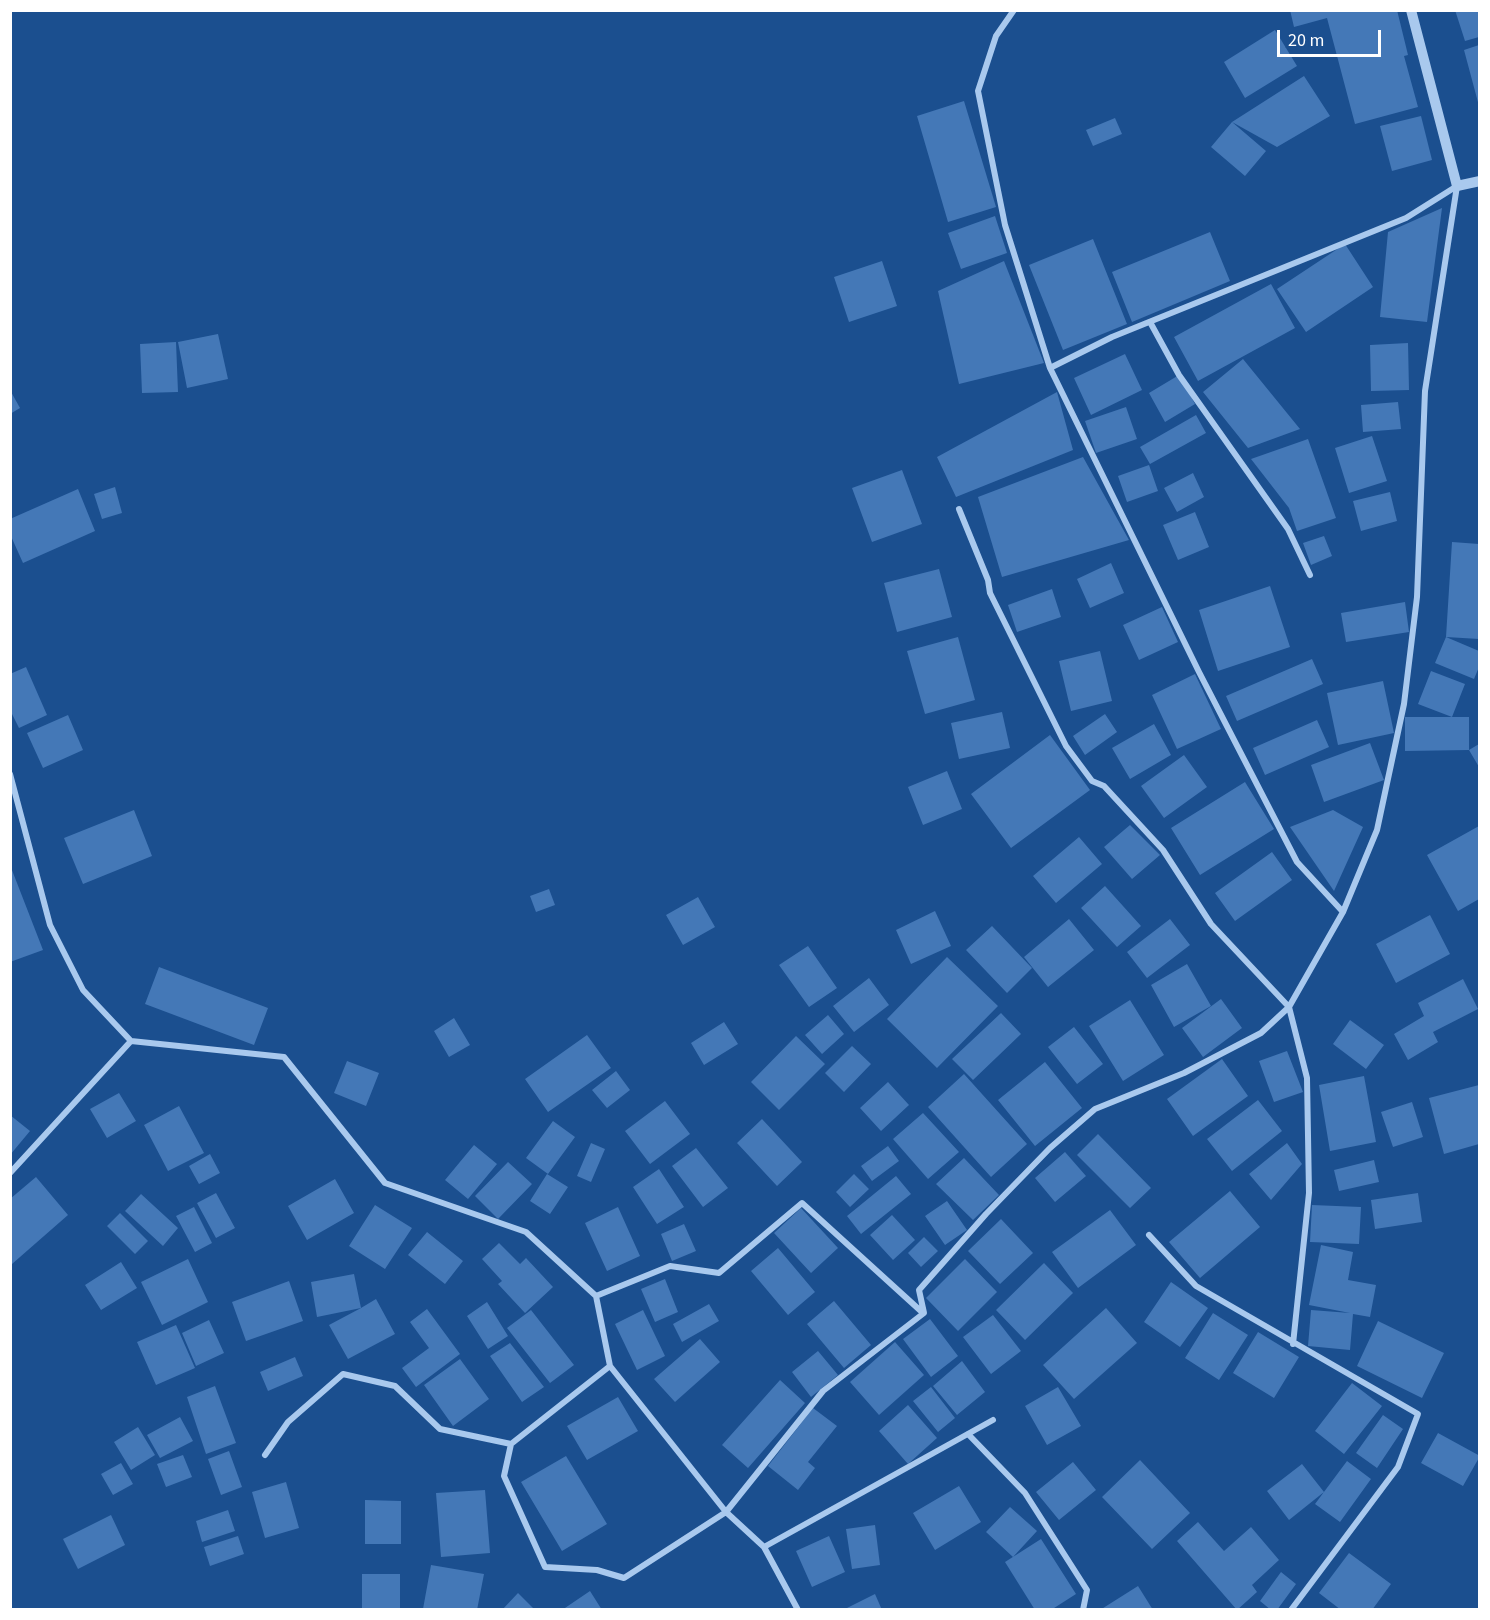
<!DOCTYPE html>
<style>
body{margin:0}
#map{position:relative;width:1490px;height:1620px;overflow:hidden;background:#1b4f8f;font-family:"Source Sans 3",sans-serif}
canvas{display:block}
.frame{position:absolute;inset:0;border:12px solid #fff;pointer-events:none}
.scale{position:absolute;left:1277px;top:30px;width:104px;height:27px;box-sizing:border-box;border:3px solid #fff;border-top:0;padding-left:8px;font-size:18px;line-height:21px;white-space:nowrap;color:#fff;-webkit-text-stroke:4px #1b4f8f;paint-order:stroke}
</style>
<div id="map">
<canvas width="1490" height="1620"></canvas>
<div class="frame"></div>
<div class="scale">20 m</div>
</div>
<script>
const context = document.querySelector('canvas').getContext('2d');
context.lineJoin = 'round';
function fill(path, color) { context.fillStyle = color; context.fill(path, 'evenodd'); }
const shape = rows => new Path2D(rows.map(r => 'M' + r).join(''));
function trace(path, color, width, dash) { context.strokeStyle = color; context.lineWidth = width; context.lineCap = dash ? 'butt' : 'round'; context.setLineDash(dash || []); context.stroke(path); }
fill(shape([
 [1290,10,1397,10,1408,55,1404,56,1418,107,1355,124,1327,18,1294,27],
 [1455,10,1479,10,1479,37,1465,41],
 [1275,30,1297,66,1245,98,1224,62],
 [1479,45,1479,106,1464,50],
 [1304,76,1330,116,1277,147,1232,122],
 [964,101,996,207,948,222,917,116],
 [1421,116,1432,160,1392,171,1380,126],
 [1115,118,1122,134,1093,146,1086,130],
 [1232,122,1266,151,1245,176,1211,147],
 [1442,208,1427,322,1380,317,1388,232],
 [995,216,1007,253,961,269,948,233],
 [1210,232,1230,281,1132,322,1112,272],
 [1093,239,1127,324,1063,350,1029,265],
 [1345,244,1373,287,1306,332,1277,289],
 [882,261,897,306,849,322,834,277],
 [1004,261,1044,363,959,384,938,291],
 [1271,284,1295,328,1198,381,1174,337],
 [218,334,228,379,187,388,178,342],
 [176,342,178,392,142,393,140,344],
 [1408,343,1409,390,1371,391,1370,345],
 [1125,354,1142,390,1091,415,1074,378],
 [1243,359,1300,429,1248,448,1203,392],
 [1179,375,1195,404,1165,422,1149,393],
 [10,390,20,408,10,414],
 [1057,392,1073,450,956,497,937,457],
 [1398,402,1401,429,1363,432,1361,405],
 [1126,407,1137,439,1096,453,1085,421],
 [1196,415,1206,433,1150,464,1140,447],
 [1372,436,1387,481,1349,493,1335,448],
 [1308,439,1336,518,1297,531,1289,508,1251,459],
 [1083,457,1129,540,1002,577,978,497],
 [1149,465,1158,491,1127,502,1118,476],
 [902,470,922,524,872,542,852,488],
 [1193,473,1204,497,1177,512,1164,488],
 [115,487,122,513,102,519,94,494],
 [78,489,95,531,23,563,10,534,10,519],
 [1390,492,1397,521,1361,531,1353,501],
 [1195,512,1209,547,1178,560,1163,525],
 [1324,536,1332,556,1311,565,1303,543],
 [1452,542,1479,544,1479,639,1446,637,1479,651,1479,667,1474,679,1435,663,1446,637],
 [1111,563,1124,593,1090,608,1077,579],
 [939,569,952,617,897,632,884,583],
 [1270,586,1290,647,1218,671,1199,610],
 [1052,589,1061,617,1017,632,1008,605],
 [1405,602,1409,632,1346,642,1341,613],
 [1162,607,1178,642,1139,660,1123,625],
 [958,637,975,700,925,714,907,651],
 [1100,651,1112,701,1071,711,1059,661],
 [1312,659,1323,684,1237,721,1226,696],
 [26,667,47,715,19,728,10,710,10,674],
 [1431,671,1465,684,1452,717,1418,704],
 [1195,674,1221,729,1177,749,1152,695],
 [1383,681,1394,733,1338,745,1327,693],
 [1002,712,1010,748,959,759,951,723],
 [1105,714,1117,732,1085,755,1073,736],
 [68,715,83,750,43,768,27,733],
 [1405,717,1469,717,1469,750,1405,751],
 [1317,720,1329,747,1265,775,1253,748],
 [1154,724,1171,755,1130,779,1112,748],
 [1050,735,1090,790,1011,848,971,794],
 [1370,743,1384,780,1324,802,1311,765],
 [1479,744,1479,767,1469,750],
 [1184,755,1207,787,1164,818,1141,786],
 [947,771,962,809,923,825,908,787],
 [1245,782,1274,829,1200,875,1171,828],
 [134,810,152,856,83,884,64,838],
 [1333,810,1363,827,1334,891,1290,827],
 [1130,825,1160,855,1132,879,1104,847],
 [1479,826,1479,899,1458,911,1427,855],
 [1079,837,1102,864,1056,903,1033,876],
 [1272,852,1292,880,1235,921,1215,893],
 [10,865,43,950,10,962],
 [1105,886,1141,926,1117,947,1081,908],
 [549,889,555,905,536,912,530,896],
 [698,897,715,927,683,945,666,915],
 [935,911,951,946,911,964,896,930],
 [1430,915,1450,954,1396,983,1376,944],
 [1069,919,1094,950,1048,987,1024,957],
 [1170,919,1190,945,1147,978,1127,952],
 [992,926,1032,968,1007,993,966,950],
 [808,946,837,988,809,1007,779,965],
 [947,957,998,1006,937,1068,887,1019],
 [1187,964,1211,1006,1174,1027,1151,985],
 [159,967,268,1008,254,1045,145,1004],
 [869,978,889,1005,854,1032,833,1006],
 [1463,979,1478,1009,1433,1032,1438,1042,1408,1060,1394,1034,1424,1016,1418,1003],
 [1221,999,1242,1028,1203,1057,1182,1028],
 [1130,1000,1164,1055,1123,1081,1089,1026],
 [1001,1013,1021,1034,973,1080,952,1059],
 [828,1015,844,1034,822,1054,805,1035],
 [454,1018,470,1045,449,1057,434,1031],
 [1350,1020,1384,1045,1366,1069,1333,1044],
 [724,1022,738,1044,704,1065,691,1043],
 [1074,1027,1103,1064,1077,1084,1048,1047],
 [587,1035,611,1068,548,1112,525,1079],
 [796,1036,825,1064,779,1110,751,1082],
 [852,1046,871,1064,844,1092,825,1073],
 [1287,1051,1303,1092,1274,1102,1259,1061],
 [1222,1059,1248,1096,1193,1136,1167,1099],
 [347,1061,379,1073,366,1106,334,1093],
 [1045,1062,1082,1108,1035,1146,998,1100],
 [616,1071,630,1090,607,1108,592,1090],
 [964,1074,1027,1144,991,1177,928,1107],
 [1364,1076,1376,1142,1330,1151,1319,1085],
 [888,1082,909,1105,881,1131,860,1108],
 [1479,1085,1479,1144,1444,1154,1429,1098],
 [119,1093,136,1121,107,1138,90,1109],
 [1258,1100,1282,1131,1232,1171,1207,1139],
 [665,1101,690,1134,650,1164,625,1131],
 [1412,1102,1423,1137,1393,1147,1381,1112],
 [179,1106,204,1153,168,1171,144,1125],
 [923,1113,959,1152,928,1179,893,1139],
 [10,1115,30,1131,10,1155],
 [762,1119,802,1162,777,1186,737,1143],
 [553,1121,575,1137,548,1174,526,1158],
 [1098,1134,1151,1188,1130,1208,1077,1155],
 [591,1143,605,1149,591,1182,577,1176],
 [1287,1143,1302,1164,1271,1200,1249,1174],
 [474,1145,497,1164,468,1199,445,1180],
 [888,1146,899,1161,872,1181,861,1166],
 [696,1148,728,1188,703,1207,672,1166],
 [1065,1152,1086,1176,1055,1202,1035,1178],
 [210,1154,220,1173,199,1184,189,1166],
 [964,1158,999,1195,973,1220,936,1184],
 [1374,1160,1379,1182,1339,1191,1334,1170],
 [508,1162,532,1184,498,1219,475,1196],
 [659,1169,684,1207,657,1224,633,1187],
 [547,1174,568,1187,550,1214,530,1201],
 [854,1174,869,1189,850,1207,836,1192],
 [896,1176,911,1194,861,1234,847,1216],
 [36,1177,68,1215,12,1264,10,1199],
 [335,1179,354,1213,307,1240,288,1206],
 [1230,1191,1260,1227,1200,1278,1169,1242],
 [216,1193,235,1228,216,1238,197,1203],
 [1418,1193,1422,1222,1375,1229,1371,1200],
 [141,1194,178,1228,163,1246,125,1211],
 [947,1201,967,1230,945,1245,925,1216],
 [375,1205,412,1228,385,1269,349,1246],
 [1312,1205,1361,1207,1359,1244,1310,1242],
 [194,1207,212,1243,195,1252,176,1216],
 [618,1207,640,1256,607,1271,585,1223],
 [801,1208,838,1248,811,1273,774,1233],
 [1110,1210,1136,1245,1078,1288,1052,1252],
 [120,1213,148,1241,135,1254,107,1226],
 [892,1215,915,1240,893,1260,870,1235],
 [1001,1219,1033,1253,1000,1284,968,1251],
 [684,1224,696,1251,672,1261,661,1234],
 [427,1232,463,1261,445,1284,408,1255],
 [924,1237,938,1251,921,1267,908,1253],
 [499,1243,520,1264,526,1258,553,1287,525,1313,498,1284,502,1281,482,1259],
 [1321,1245,1353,1252,1348,1280,1376,1285,1370,1317,1353,1314,1350,1350,1308,1346,1311,1310,1350,1313,1309,1305],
 [778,1248,815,1292,788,1315,751,1271],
 [188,1259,208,1302,162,1325,141,1282],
 [965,1259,997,1292,958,1331,926,1298],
 [121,1262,137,1288,101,1310,85,1285],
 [1044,1263,1073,1293,1025,1340,996,1310],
 [354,1274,361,1308,376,1299,395,1334,348,1359,329,1325,361,1308,317,1317,311,1282],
 [665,1279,678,1312,655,1322,641,1289],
 [289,1281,303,1321,246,1341,232,1302],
 [1171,1282,1208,1308,1180,1347,1144,1322],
 [834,1301,871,1345,844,1368,807,1324],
 [487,1302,508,1336,488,1349,467,1316],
 [709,1304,719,1321,682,1342,673,1324],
 [1106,1308,1137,1343,1074,1399,1043,1365],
 [427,1309,460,1354,416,1387,402,1368,429,1348,410,1322],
 [531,1310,574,1365,550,1383,507,1328],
 [643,1310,665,1356,637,1370,615,1324],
 [1213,1313,1248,1335,1219,1380,1185,1358],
 [993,1315,1021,1351,991,1374,963,1337],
 [930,1319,958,1356,931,1377,903,1339],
 [209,1320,224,1353,196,1366,182,1333],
 [1378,1321,1444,1353,1422,1398,1357,1366],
 [176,1325,195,1368,156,1385,137,1342],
 [1258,1332,1299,1357,1274,1398,1233,1373],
 [700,1339,720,1362,675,1402,654,1379],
 [895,1342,924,1375,879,1415,850,1382],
 [510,1343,544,1387,522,1402,490,1356],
 [818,1351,838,1375,811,1397,792,1372],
 [295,1357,303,1376,268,1391,260,1372],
 [460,1359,489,1399,453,1426,424,1385],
 [962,1361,985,1392,957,1415,933,1386],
 [780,1380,805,1403,748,1468,722,1445],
 [1352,1383,1382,1406,1344,1454,1315,1431],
 [215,1386,236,1443,206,1454,187,1397],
 [931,1387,955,1418,938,1432,913,1401],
 [1058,1387,1081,1426,1047,1445,1025,1406],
 [618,1397,638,1431,587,1460,567,1426],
 [908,1405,937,1438,908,1464,879,1431],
 [813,1408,837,1426,808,1462,815,1468,798,1490,768,1466],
 [1383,1415,1403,1429,1377,1468,1356,1453],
 [180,1417,193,1441,160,1458,147,1435],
 [138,1427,155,1455,131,1470,114,1442],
 [1438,1433,1480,1456,1463,1486,1421,1463],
 [229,1451,242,1487,221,1495,208,1459],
 [183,1455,192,1477,166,1487,157,1464],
 [566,1456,607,1524,562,1551,521,1482],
 [1140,1460,1190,1513,1152,1549,1102,1497],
 [1347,1461,1371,1479,1340,1522,1315,1504],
 [1073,1462,1096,1490,1059,1520,1036,1492],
 [121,1463,133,1484,113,1495,101,1474],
 [1302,1464,1324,1492,1289,1520,1267,1491],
 [286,1482,299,1528,265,1538,252,1492],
 [959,1486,981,1522,935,1550,913,1513],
 [485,1490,490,1553,441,1557,436,1493],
 [365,1500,401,1501,401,1544,365,1544],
 [1010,1507,1037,1531,1013,1557,986,1532],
 [228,1510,235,1531,202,1542,196,1521],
 [111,1515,125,1545,78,1569,63,1539],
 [1198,1522,1224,1551,1251,1527,1279,1560,1252,1585,1257,1592,1237,1610,1177,1541],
 [875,1525,880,1565,852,1569,846,1529],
 [238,1536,244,1554,210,1566,204,1547],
 [829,1536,845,1572,812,1587,796,1551],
 [1041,1539,1076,1594,1051,1610,1035,1610,1005,1562],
 [1349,1553,1391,1584,1372,1610,1341,1610,1319,1593],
 [431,1565,484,1574,477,1610,423,1609],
 [1281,1572,1296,1584,1277,1610,1271,1610,1260,1601],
 [362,1574,400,1574,400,1610,362,1610],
 [1138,1586,1153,1610,1100,1610],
 [590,1591,602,1610,562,1610],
 [518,1593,535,1610,502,1610],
 [875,1594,882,1610,843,1610]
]), '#4478b7');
trace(shape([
 [1014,10,996,36,978,91,1005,225,1050,368,1199,672,1297,862,1343,912],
 [1150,322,1179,375,1288,529,1310,575],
 [1050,368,1112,337,1406,218,1457,186],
 [959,509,988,580,990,593,1066,746,1092,781,1104,786,1163,850,1211,924,1289,1007,1307,1078,1309,1193,1293,1344],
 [10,774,50,925,83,990,131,1041,284,1057,385,1183,526,1232,596,1296,610,1366,726,1512,764,1547,993,1420],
 [10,1173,131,1041],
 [1149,1235,1196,1286,1418,1414,1398,1467,1291,1610],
 [596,1296,670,1266,719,1273,802,1203,923,1313],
 [610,1366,511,1444,504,1476,545,1567,597,1570,624,1578,726,1512,823,1391,924,1313,919,1290,986,1214,1050,1148,1095,1109,1184,1073,1261,1033,1289,1007,1343,912,1377,830,1404,704,1417,597,1425,391,1457,186],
 [968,1434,1025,1493,1087,1590,1083,1610],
 [265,1455,288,1422,343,1374,395,1386,440,1429,511,1444],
 [764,1547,798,1610]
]), '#a9c9ee', 6);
trace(shape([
 [1411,10,1457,186,1480,181]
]), '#a9c9ee', 10);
</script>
